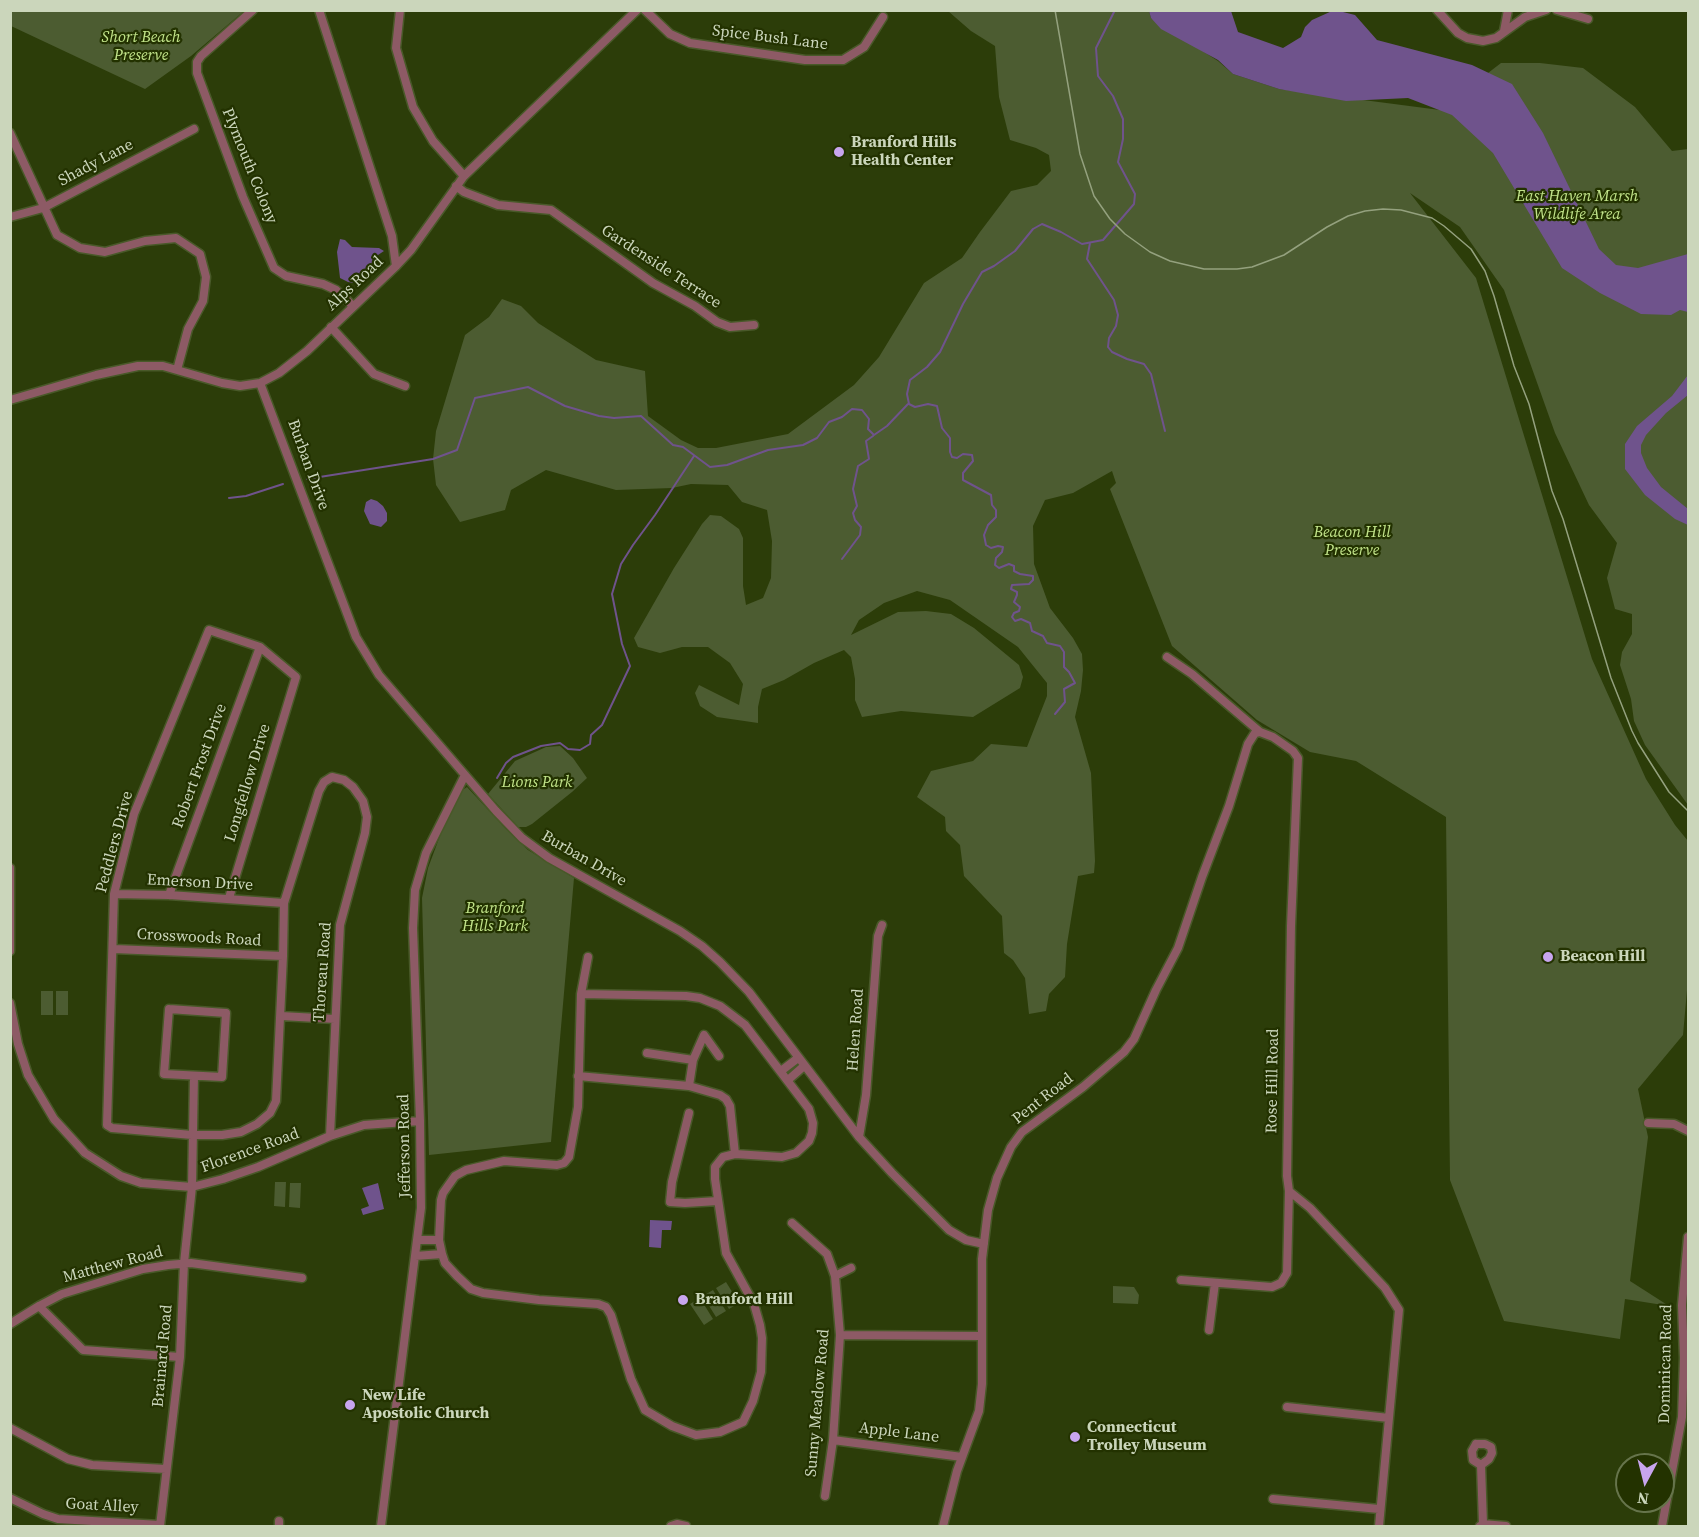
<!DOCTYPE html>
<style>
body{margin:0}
#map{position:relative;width:1699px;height:1537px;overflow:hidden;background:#2c3d09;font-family:"Source Serif 4",serif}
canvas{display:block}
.frame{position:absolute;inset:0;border:12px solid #cbd6bb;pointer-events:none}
.north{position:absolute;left:1615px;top:1453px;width:60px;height:60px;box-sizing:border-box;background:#233200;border:2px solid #66744b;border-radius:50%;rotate:187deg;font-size:16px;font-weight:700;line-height:24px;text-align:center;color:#cbd6bb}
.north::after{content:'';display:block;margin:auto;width:21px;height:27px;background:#c8a5ee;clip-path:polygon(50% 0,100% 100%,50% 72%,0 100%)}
</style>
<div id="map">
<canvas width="1699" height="1537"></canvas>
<div class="frame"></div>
<div class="north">N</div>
</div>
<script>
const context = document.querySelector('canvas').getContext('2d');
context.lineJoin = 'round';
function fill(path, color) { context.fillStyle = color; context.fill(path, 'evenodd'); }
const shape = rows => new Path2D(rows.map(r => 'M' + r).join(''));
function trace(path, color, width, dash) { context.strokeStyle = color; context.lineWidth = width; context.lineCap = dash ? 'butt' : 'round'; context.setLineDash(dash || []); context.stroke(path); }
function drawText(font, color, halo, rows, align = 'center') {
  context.font = font + ' "Source Serif 4",serif'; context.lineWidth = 4.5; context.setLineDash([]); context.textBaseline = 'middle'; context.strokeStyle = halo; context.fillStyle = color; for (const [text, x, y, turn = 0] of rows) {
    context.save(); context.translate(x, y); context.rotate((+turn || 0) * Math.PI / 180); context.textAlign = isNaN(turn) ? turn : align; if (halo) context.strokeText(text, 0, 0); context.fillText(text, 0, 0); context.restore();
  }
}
fill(shape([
 [10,11,11,10,244,11,191,56,145,89,11,26],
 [948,11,1149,11,1151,18,1218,61,1233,74,1279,89,1440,110,1501,63,1540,63,1583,68,1635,107,1672,151,1688,149,1688,805,1645,745,1634,721,1631,699,1620,665,1622,652,1632,634,1632,614,1615,609,1607,578,1617,543,1589,505,1555,433,1504,290,1460,227,1410,193,1476,278,1592,659,1646,779,1675,825,1688,841,1688,979,1683,1035,1638,1089,1648,1137,1630,1281,1669,1306,1625,1299,1620,1339,1504,1321,1450,1180,1446,817,1356,761,1310,752,1257,720,1172,646,1110,489,1116,483,1112,471,1073,493,1045,500,1033,526,1034,564,1050,608,1073,638,1082,654,1083,670,1081,691,1075,717,1091,773,1095,861,1094,873,1078,876,1067,944,1065,977,1049,994,1046,1011,1029,1014,1025,978,1013,960,1004,953,1002,916,964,876,960,845,946,831,945,817,917,797,931,771,973,761,991,744,1027,747,1047,696,1047,683,1018,647,950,600,917,591,884,603,859,620,851,635,898,612,926,611,951,614,974,628,1019,665,1023,677,1020,688,973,717,901,711,862,717,855,700,855,679,851,657,844,650,814,663,784,680,762,689,758,707,758,723,717,717,700,706,695,693,699,685,739,705,743,684,730,663,708,647,682,647,660,653,638,647,634,638,674,568,702,524,710,515,721,516,739,529,743,538,743,586,746,605,763,598,771,578,772,541,767,510,742,502,728,485,691,484,672,488,616,490,546,470,511,490,505,510,460,522,436,485,433,459,436,431,465,335,489,317,502,299,521,306,538,323,596,360,645,371,648,416,681,440,698,448,716,448,788,434,854,385,879,357,924,283,962,258,980,232,1011,191,1037,185,1051,171,1049,155,1036,148,1010,140,999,97,995,46,971,31],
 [560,746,573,758,587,778,572,792,532,824,526,827,518,827,488,794,515,761,546,747],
 [467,787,506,829,528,850,574,878,551,1142,429,1155,422,898,428,868,444,825,461,791],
 [41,991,53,991,53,1015,41,1015],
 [56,991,68,991,68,1015,56,1015],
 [275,1182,286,1182,285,1207,274,1206],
 [290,1183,301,1183,300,1208,289,1207],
 [726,1282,739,1303,729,1309,716,1288],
 [1113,1286,1134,1287,1139,1295,1138,1304,1113,1303],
 [713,1290,726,1311,716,1317,703,1296],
 [700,1298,713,1319,704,1325,690,1304]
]), '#4c5c31');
fill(shape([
 [1149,11,1231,11,1238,32,1283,48,1301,37,1305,27,1312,20,1332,11,1343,12,1355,15,1377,40,1472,65,1512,84,1543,133,1599,249,1616,265,1638,268,1688,254,1688,312,1680,310,1671,315,1641,314,1600,293,1562,268,1493,153,1452,115,1408,98,1346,101,1279,89,1233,74,1218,60,1161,29,1151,18],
 [340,239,345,240,352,247,379,248,384,251,378,255,375,269,362,281,355,283,348,282,340,278,337,252],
 [1688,375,1688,395,1666,413,1646,435,1641,445,1641,453,1647,468,1661,487,1688,509,1688,525,1675,519,1645,495,1625,469,1625,444,1637,426,1672,396],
 [371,499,377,501,383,506,387,513,387,521,381,527,370,524,364,511,366,502],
 [378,1183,384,1209,363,1215,361,1209,369,1206,362,1188],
 [650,1220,672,1221,671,1230,662,1230,661,1248,649,1247]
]), '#6f538c');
trace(shape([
 [1090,243,1087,259,1114,300,1118,315,1116,326,1109,338,1108,347,1112,352,1127,359,1144,364,1151,374,1165,431],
 [307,479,433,459,457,450,475,398,528,387,565,406,599,416,614,418,641,416,673,445,683,447,710,467,727,465,768,450,803,445,817,438,829,422,842,417,852,409,862,410,869,419,868,429,874,435,887,426,908,404],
 [229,498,246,496,283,484],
 [842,559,860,535,861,527,855,520,853,513,857,506,853,489,858,466,869,459,866,441,873,436],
 [1055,714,1065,702,1064,689,1075,683,1069,672,1064,667,1064,652,1060,646,1047,643,1043,636,1032,631,1030,623,1021,619,1015,621,1012,617,1014,613,1019,611,1020,607,1014,602,1017,595,1017,592,1011,589,1012,585,1029,584,1033,580,1033,576,1020,574,1014,571,1014,566,1009,564,999,568,995,565,996,558,1002,552,1003,547,998,546,991,548,986,545,984,535,988,525,996,517,996,510,992,505,991,495,963,480,963,473,973,461,972,455,963,454,957,458,952,457,950,452,950,438,942,428,937,406,928,404,915,407,909,404,907,394,910,380,927,367,940,352,963,304,982,272,994,266,1015,251,1033,229,1042,224,1061,232,1082,244,1103,240,1134,204,1135,194,1118,162,1123,139,1123,119,1113,96,1098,76,1096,48,1115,10],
 [497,778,506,763,513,757,541,746,560,743,568,749,580,750,590,744,591,735,602,725,630,666,622,644,612,594,621,564,633,545,655,515,694,456]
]), '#6f538c', 2);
const minor = shape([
 [253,10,201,56,197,62,197,73,243,197,274,268,286,276,323,284,336,290,353,306],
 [319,10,392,236,396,266],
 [400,10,396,48,413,107,433,141,464,176],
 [645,10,670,34,690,43,805,60,843,60,864,47,883,17],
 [1437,10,1458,33,1467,38,1483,41,1496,38,1525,17,1546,10],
 [1557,10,1588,19],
 [1504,31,1508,10],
 [10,133,57,235,80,248,105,252,145,241,176,238,200,254,206,277,203,301,188,329,177,370],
 [456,186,464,192,498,205,551,210,653,283,695,306,717,322,730,327,754,325],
 [10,217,43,208,194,129],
 [331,327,374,374,405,386],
 [260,383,356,637,379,675,496,811,522,838,549,858,680,931,702,946,720,962,749,992,859,1137,892,1173,949,1230,966,1240,984,1244],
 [10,400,96,375,138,366,163,366,222,383,240,386,260,383,279,373,307,351,396,266,411,250,464,176,637,10],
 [1167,657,1192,674,1260,732,1273,737,1293,751,1298,758,1291,926,1287,1176,1289,1191,1310,1208,1385,1288,1399,1310,1379,1526],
 [10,868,10,951],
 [114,894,169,895,284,903],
 [169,895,260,647],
 [229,898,296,677,260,647,209,630,134,814,114,894,107,1125,112,1128,192,1135,222,1135,241,1132,257,1124,270,1113,276,1101,283,956,284,903,319,791,324,782,332,777,344,780,353,787,363,801,367,817,365,833,340,925,330,1136],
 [114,949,283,956],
 [10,1003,18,1044,28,1075,54,1119,85,1153,121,1176,141,1183,192,1187,223,1179,258,1167,330,1136,364,1125,420,1121],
 [169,1009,226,1013,222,1077,164,1074,169,1009],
 [281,1016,335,1019],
 [647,1053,693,1060],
 [781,1071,798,1058],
 [578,1076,689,1086,720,1095,726,1099,730,1106,735,1154],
 [788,1080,804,1066],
 [689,1086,693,1060,704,1035,719,1056],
 [689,1113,672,1182,670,1202,685,1203,718,1201],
 [1648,1123,1674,1124,1688,1131],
 [859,1137,866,1095,878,936,882,925],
 [792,1223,827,1254,835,1276,840,1335,833,1440,825,1496],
 [417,1240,439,1240],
 [442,1254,439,1240,441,1200,443,1193,455,1176,466,1170,504,1161,557,1165,564,1163,569,1157,578,1107,581,994,588,957],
 [415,1256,442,1254,445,1263,457,1276,471,1289,483,1293,539,1300,598,1304,606,1307,611,1315,631,1379,645,1410,672,1426,696,1435,720,1432,743,1422,753,1401,761,1372,762,1338,760,1325,754,1304,726,1253,715,1179,715,1167,723,1157,735,1154,782,1157,796,1153,809,1141,812,1133,813,1123,809,1109,745,1025,720,1006,700,998,686,996,581,994],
 [835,1276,851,1268],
 [1181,1280,1272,1287,1281,1283,1287,1273,1289,1191],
 [39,1306,83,1350,180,1357],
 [10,1324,39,1306,62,1294,143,1269,168,1265,191,1263,302,1278],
 [1209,1330,1215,1283],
 [840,1335,981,1336],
 [1287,1407,1389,1418],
 [10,1428,68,1459,92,1465,166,1469],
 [833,1440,962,1457],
 [1476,1444,1485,1444,1491,1447,1492,1453,1489,1459,1481,1465,1473,1460,1472,1451,1476,1444],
 [10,1498,43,1514,58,1519,160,1525],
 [1273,1499,1379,1509],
 [1483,1524,1506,1526],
 [160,1526,180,1357,184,1263,192,1187,194,1076],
 [279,1526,279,1521],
 [381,1526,421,1208,420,1121,413,928,415,890,426,853,465,775],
 [671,1526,677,1524,686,1526],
 [943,1526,957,1471,979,1411,982,1384,982,1259,988,1210,997,1178,1011,1147,1022,1132,1083,1087,1124,1052,1134,1039,1156,990,1178,948,1202,877,1229,806,1248,744,1255,733,1260,732],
 [1480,1526,1483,1524,1481,1465],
 [1662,1526,1682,1417,1684,1358,1682,1305,1688,1237]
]);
trace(minor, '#495929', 11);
trace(minor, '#8d5a65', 8);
trace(shape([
 [1055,10,1080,154,1094,196,1110,219,1125,234,1150,252,1170,261,1204,269,1237,269,1252,267,1284,255,1327,227,1348,216,1365,211,1383,209,1401,210,1432,218,1444,226,1471,249,1485,271,1494,296,1514,366,1529,404,1552,491,1563,519,1611,678,1632,731,1638,743,1669,792,1688,811]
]), '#94a17e', 1.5);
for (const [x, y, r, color] of [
 [839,152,6,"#c8a5ee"],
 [1548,957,6,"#c8a5ee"],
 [683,1300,6,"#c8a5ee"],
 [350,1405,6,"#c8a5ee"],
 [1075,1437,6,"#c8a5ee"]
]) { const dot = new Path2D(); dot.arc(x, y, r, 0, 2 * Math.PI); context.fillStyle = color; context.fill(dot); trace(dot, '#233200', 2); }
drawText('italic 16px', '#c1e389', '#233200', [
 ["Short Beach",141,38],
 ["Preserve",141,56],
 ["East Haven Marsh",1577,197],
 ["Wildlife Area",1577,215],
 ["Beacon Hill",1352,533],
 ["Preserve",1352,551],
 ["Lions Park",537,783],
 ["Branford",495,909],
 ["Hills Park",495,927]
]);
drawText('16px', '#cbd6bb', '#233200', [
 ["Spice Bush Lane",770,38,7],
 ["Shady Lane",96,163,-28],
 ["Plymouth Colony",249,166,68],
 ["Gardenside Terrace",661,267,33],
 ["Alps Road",355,284,-43],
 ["Burban Drive",308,465,70],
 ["Robert Frost Drive",200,766,-70],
 ["Longfellow Drive",248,783,-73],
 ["Peddlers Drive",115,842,-75],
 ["Burban Drive",584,859,30],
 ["Emerson Drive",200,883,3],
 ["Crosswoods Road",199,938,3],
 ["Thoreau Road",323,972,-86],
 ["Helen Road",856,1030,-86],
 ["Rose Hill Road",1273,1081,-89],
 ["Pent Road",1043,1099,-38],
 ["Jefferson Road",405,1146,-91],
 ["Florence Road",250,1151,-20],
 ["Matthew Road",113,1265,-15],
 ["Brainard Road",163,1356,-85],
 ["Dominican Road",1666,1364,-89],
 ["Sunny Meadow Road",818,1403,-85],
 ["Apple Lane",899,1433,7],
 ["Goat Alley",102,1506,3]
]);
drawText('bold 16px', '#cbd6bb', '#233200', [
 ["Branford Hills",851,143],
 ["Health Center",851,161],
 ["Beacon Hill",1560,957],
 ["Branford Hill",695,1300],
 ["New Life",362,1396],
 ["Apostolic Church",362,1414],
 ["Connecticut",1087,1428],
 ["Trolley Museum",1087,1446]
], 'left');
</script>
